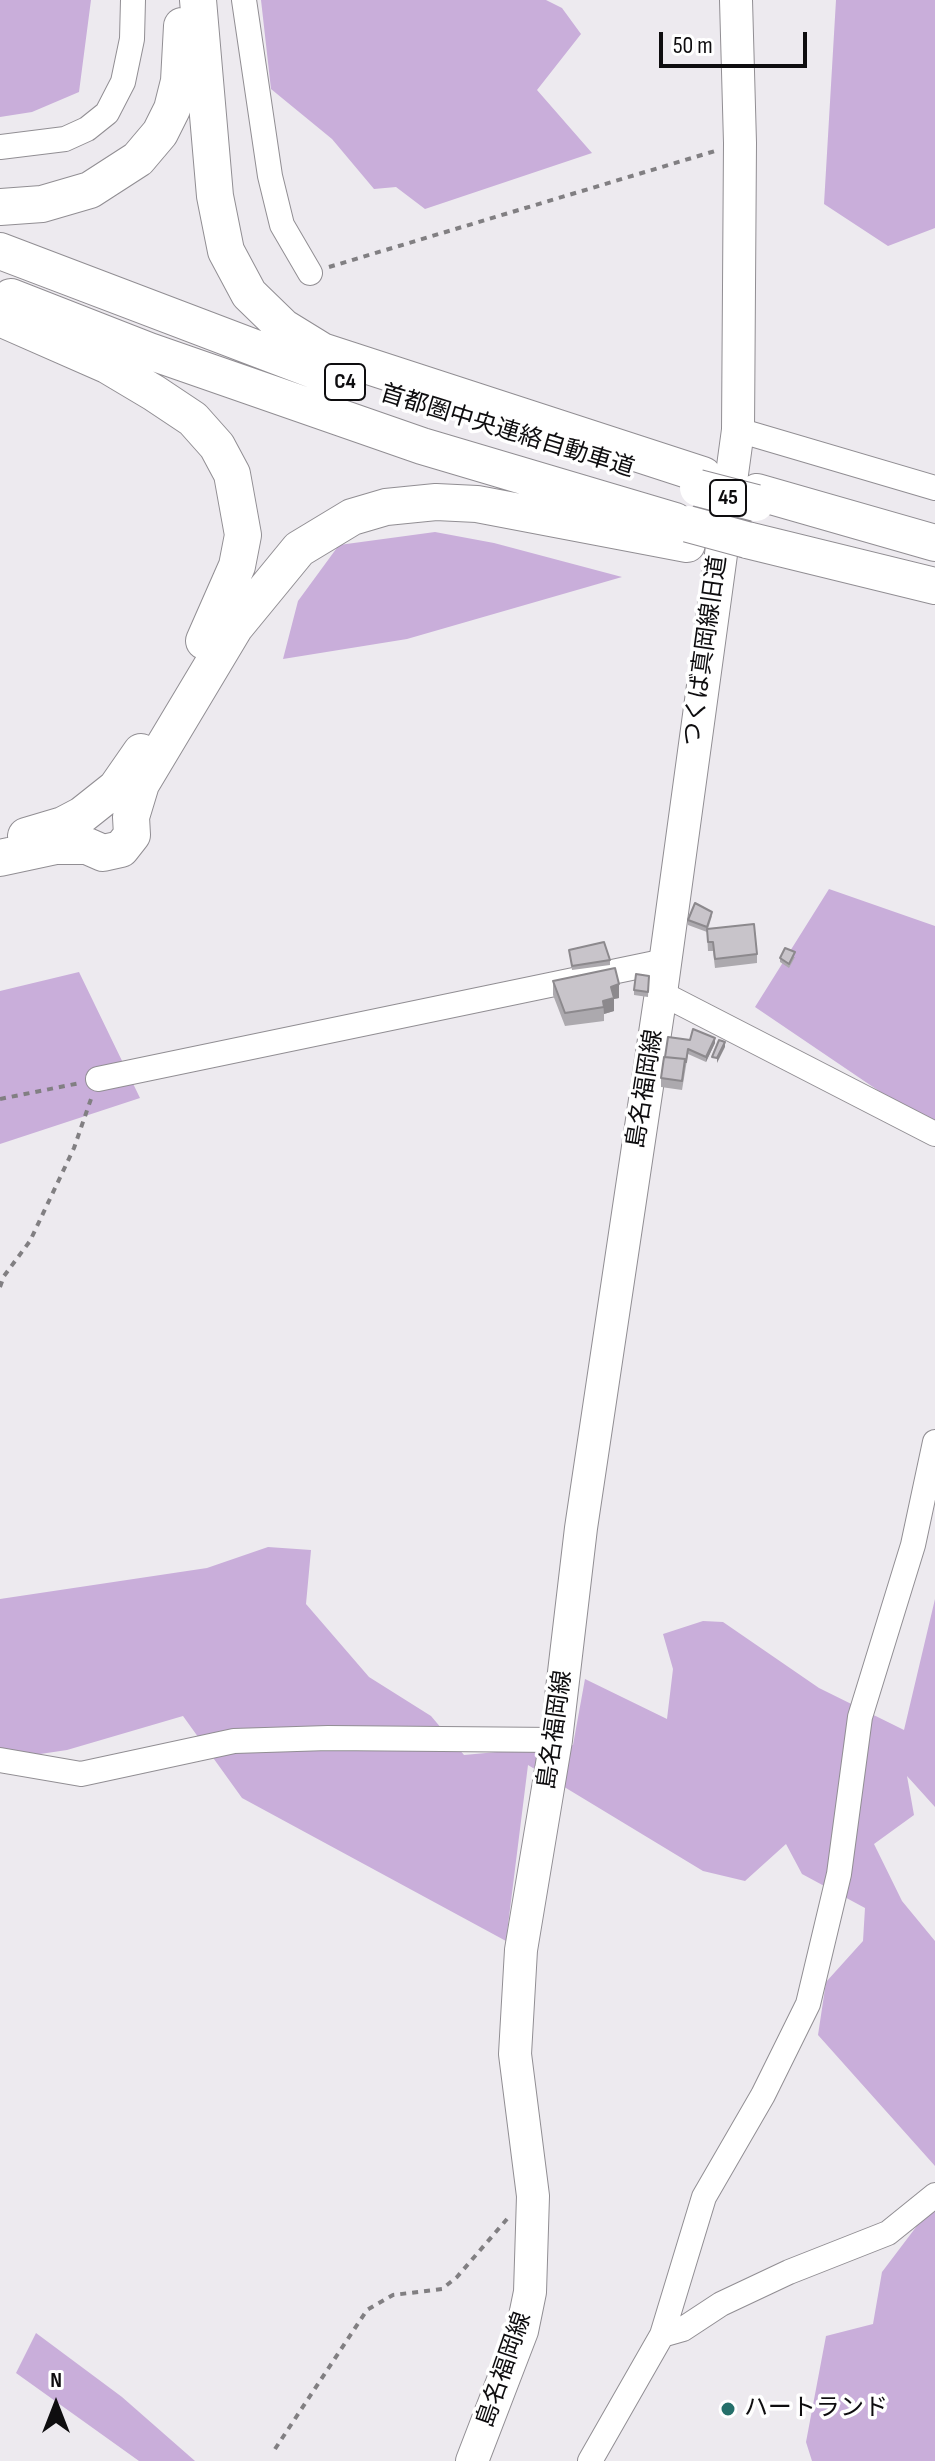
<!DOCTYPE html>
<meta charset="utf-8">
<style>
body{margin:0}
#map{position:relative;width:935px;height:2461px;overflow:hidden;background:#edeaef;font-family:"Sofia Sans Condensed",sans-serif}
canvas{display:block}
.north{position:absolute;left:16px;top:2365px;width:80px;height:80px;-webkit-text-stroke:6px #fff;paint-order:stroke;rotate:0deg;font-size:22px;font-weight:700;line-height:32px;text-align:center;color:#0e0d0f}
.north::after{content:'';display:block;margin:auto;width:28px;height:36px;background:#0e0d0f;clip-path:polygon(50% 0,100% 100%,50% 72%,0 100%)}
.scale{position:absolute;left:659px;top:32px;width:148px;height:36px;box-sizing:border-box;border:4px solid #0e0d0f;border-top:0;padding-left:10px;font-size:24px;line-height:28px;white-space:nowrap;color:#0e0d0f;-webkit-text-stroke:6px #fff;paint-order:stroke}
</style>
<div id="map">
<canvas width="935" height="2461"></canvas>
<div class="north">N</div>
<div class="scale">50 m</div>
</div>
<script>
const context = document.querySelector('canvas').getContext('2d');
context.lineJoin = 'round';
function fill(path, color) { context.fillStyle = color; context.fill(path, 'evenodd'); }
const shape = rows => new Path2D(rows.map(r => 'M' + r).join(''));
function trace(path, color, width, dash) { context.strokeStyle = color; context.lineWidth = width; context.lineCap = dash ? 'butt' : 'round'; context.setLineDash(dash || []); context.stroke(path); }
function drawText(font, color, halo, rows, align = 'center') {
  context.font = font + ' "Sofia Sans Condensed","Noto Sans JP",sans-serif'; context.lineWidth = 7; context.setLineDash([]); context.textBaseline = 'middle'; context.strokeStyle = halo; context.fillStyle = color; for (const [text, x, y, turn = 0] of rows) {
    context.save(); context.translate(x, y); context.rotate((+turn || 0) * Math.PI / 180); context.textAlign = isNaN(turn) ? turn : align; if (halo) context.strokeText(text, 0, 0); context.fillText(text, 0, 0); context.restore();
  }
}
fill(shape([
 [0,0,91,0,79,92,32,112,0,117],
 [261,0,546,0,562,8,581,34,537,90,592,153,425,209,396,187,374,189,332,139,271,89],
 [836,0,935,0,935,228,888,246,824,204],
 [435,532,494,543,622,577,407,639,283,659,298,601,339,545],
 [829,889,935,926,935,1129,755,1007],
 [79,972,140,1098,0,1144,0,991],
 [268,1547,311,1550,306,1604,369,1677,431,1716,464,1755,573,1745,585,1679,667,1719,673,1669,663,1634,703,1621,723,1622,819,1688,904,1730,935,1599,935,1807,907,1776,914,1815,874,1844,902,1901,935,1941,935,2166,818,2035,826,1982,863,1941,865,1908,802,1874,786,1844,745,1881,703,1871,528,1765,506,1941,242,1798,183,1716,67,1750,0,1760,0,1599,207,1568],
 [935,2202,935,2461,812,2461,806,2442,826,2336,873,2324,882,2272],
 [36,2333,122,2397,195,2461,139,2461,16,2373]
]), '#c9aeda');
const minor = shape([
 [244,0,270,176,282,225,310,273],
 [0,147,65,139,87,129,107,113,123,82,132,39,133,0],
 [738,430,935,488],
 [661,993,935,1134],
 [98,1079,665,961],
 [0,1760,81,1774,234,1741,328,1738,556,1740],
 [662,2335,683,2329,721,2304,789,2272,888,2233,935,2195],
 [590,2461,662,2335,704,2197,763,2095,808,2004,839,1874,860,1717,913,1545,935,1442]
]);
const major = shape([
 [472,2461,522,2331,530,2292,533,2196,515,2054,521,1950,556,1740,581,1528,661,993,738,430,740,143,736,0]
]);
const highway = shape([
 [198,0,215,196,226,251,249,294,283,327,322,351,703,475],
 [0,207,42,204,90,190,138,159,160,133,172,109,179,81,182,26],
 [0,251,342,381],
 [11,297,149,351,422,446,675,521],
 [0,318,107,365,154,393,193,419,217,446,232,474,243,535,237,566,204,641],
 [757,492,935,543],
 [747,540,935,586],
 [26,836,63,825,82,815,116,788,141,752],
 [0,858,56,846,87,846,103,853,121,849,132,835,131,817,141,784,235,627,299,549,352,517,386,507,436,502,477,504,687,544]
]);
trace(minor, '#918e93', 26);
trace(major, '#918e93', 34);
trace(highway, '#918e93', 38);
trace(shape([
 [329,267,715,151],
 [0,1099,80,1083],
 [0,1287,4,1276,30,1241,74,1148,92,1096],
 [275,2449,367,2310,393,2295,442,2289,457,2277,507,2219]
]), '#817f82', 4, [6, 6]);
trace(minor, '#fff', 24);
trace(major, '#fff', 32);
trace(highway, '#fff', 36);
const highwayBridge = shape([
 [698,488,756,503],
 [688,524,747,540]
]);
trace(highwayBridge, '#918e93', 38, []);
trace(highwayBridge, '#fff', 36);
fill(shape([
 [712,916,708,929,757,954,757,963,715,968,713,951,708,951,707,932,688,925,688,920],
 [569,950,610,960,610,965,572,970],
 [795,957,789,968,780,962,780,958],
 [649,976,648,997,634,995,634,990],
 [553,981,619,998,614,999,614,1011,604,1014,604,1021,565,1026,553,995],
 [668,1037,715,1043,706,1062,688,1054,682,1090,661,1087,661,1078]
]), '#aca9ae');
fill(shape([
 [619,984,619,998,614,999,614,1011,604,1014,603,1001,611,987],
 [715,1038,715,1043,706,1062,706,1057],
 [725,1042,725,1047,717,1063,717,1058]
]), '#8c898d');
const building = shape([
 [695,903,712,912,707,927,688,920,695,903],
 [754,924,757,954,715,959,713,942,708,942,707,929,754,924],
 [604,942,610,960,572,966,569,950,604,942],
 [785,948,795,952,789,964,780,958,785,948],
 [615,968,619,984,611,987,614,998,603,1001,604,1007,565,1013,553,981,615,968],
 [636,974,649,976,648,992,634,990,636,974],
 [693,1029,715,1038,706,1057,688,1049,686,1062,685,1059,665,1057,668,1037,690,1040,693,1029],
 [719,1040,725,1042,717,1058,712,1057,719,1040],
 [664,1057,685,1059,682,1081,661,1078,664,1057]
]);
fill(building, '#c8c4ca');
trace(building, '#8c898d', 2);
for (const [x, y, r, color] of [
 [728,2409,8,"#256f6a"]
]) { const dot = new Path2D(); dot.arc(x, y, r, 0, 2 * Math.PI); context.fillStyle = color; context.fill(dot); trace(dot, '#fff', 3); }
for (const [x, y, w] of [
 [345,382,40],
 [728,498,36]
]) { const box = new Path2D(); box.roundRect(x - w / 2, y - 18, w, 36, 6); context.fillStyle = '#fff'; context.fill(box); trace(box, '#0e0d0f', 2); }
drawText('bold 22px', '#0e0d0f', null, [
 ["C4",345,382],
 ["45",728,498]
]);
drawText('24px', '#0e0d0f', '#fff', [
 ["首都圏中央連絡自動車道",507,432,17],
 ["つくば真岡線旧道",706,651,-82],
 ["島名福岡線",646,1089,-81],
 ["島名福岡線",556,1730,-82],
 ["島名福岡線",505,2370,-71]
]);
drawText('24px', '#0e0d0f', '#fff', [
 ["ハートランド",744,2409]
], 'left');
</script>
